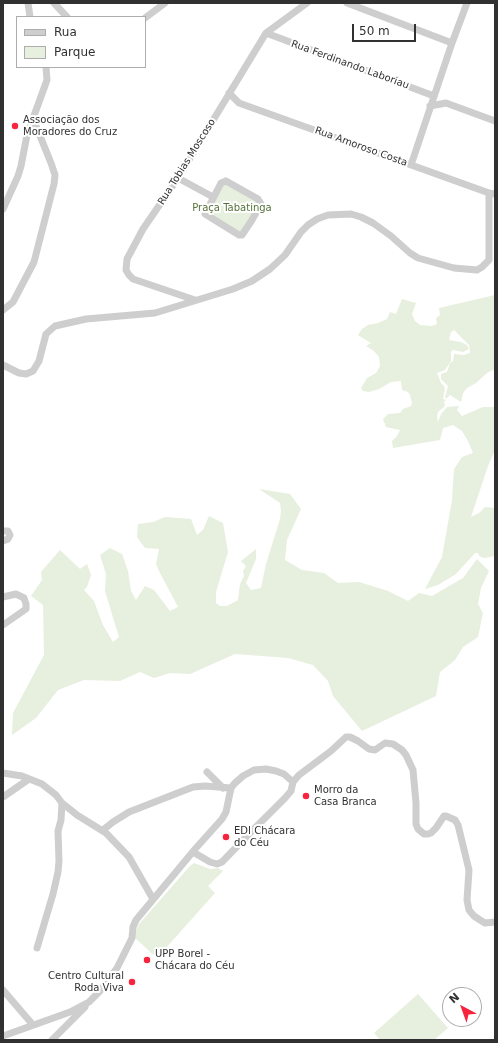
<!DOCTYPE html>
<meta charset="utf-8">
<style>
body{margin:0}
#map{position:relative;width:498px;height:1043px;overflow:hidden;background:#fff;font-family:"DejaVu Sans",sans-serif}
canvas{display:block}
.frame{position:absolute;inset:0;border:4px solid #313131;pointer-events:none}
.legend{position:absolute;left:16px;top:16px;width:130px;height:52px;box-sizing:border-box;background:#fff;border:1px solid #adadad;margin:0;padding:5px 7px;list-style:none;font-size:12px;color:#313131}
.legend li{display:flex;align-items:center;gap:8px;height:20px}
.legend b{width:20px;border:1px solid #adadad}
.north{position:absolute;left:442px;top:987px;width:40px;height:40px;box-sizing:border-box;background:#fff;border:1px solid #adadad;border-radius:50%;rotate:319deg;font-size:11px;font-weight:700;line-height:16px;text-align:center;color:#313131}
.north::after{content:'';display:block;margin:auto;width:14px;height:18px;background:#f6243d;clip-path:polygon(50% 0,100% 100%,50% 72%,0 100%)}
.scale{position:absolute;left:352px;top:24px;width:64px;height:18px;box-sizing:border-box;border:2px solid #313131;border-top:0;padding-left:5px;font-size:12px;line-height:14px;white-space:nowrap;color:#313131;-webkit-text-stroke:3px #fff;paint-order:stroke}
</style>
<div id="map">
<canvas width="498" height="1043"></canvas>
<div class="frame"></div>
<ul class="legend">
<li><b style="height:5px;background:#cecece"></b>Rua</li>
<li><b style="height:11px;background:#e7efde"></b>Parque</li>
</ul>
<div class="north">N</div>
<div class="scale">50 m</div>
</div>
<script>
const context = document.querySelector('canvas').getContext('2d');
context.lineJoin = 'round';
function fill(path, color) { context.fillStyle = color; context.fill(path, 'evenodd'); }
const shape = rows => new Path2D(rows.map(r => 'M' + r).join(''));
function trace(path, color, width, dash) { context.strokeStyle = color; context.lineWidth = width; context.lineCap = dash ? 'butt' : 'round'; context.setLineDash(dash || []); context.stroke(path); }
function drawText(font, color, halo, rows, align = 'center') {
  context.font = font + ' "DejaVu Sans",sans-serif'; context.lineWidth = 4; context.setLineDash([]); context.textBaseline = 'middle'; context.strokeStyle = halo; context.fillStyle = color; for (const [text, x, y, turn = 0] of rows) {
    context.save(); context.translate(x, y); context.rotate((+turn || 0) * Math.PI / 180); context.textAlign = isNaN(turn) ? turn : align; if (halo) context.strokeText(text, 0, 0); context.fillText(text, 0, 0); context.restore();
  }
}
fill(shape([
 [223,182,259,202,241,234,206,214],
 [495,295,495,369,487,373,476,383,467,388,463,393,461,402,450,395,446,399,445,397,448,386,441,379,441,374,447,372,450,363,453,361,454,354,464,355,470,353,470,351,469,345,454,330,451,332,449,340,461,342,467,345,469,349,463,352,453,350,451,352,451,361,445,370,437,373,441,383,444,386,445,389,443,399,446,400,444,402,445,406,438,412,437,417,438,422,441,414,447,407,459,406,457,410,462,416,483,407,495,407,495,450,488,466,471,517,479,513,485,507,495,508,495,555,491,557,484,558,479,556,478,553,475,553,456,574,438,585,425,589,442,557,452,500,454,469,462,457,473,453,468,441,462,431,453,425,443,428,440,440,393,448,392,441,397,436,400,430,386,427,383,419,388,414,400,413,403,409,411,406,412,403,410,395,408,392,402,390,401,381,391,382,379,389,369,392,363,391,361,388,367,378,376,373,380,366,379,357,374,351,366,346,371,343,358,335,362,329,368,325,378,323,387,319,390,312,396,314,402,299,416,303,412,314,415,321,420,325,432,326,437,324,436,318,440,315,439,308],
 [259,489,290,494,301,509,287,540,285,560,302,570,324,573,338,583,359,582,388,591,408,601,419,593,432,596,463,578,477,559,489,571,481,588,478,604,483,613,478,637,463,647,455,660,440,672,436,696,362,731,333,696,328,681,313,665,288,658,235,654,190,674,170,673,154,678,140,672,120,681,84,680,58,690,36,718,12,735,13,713,44,655,43,605,31,596,42,580,41,572,60,550,80,569,87,564,91,575,87,587,84,590,94,601,103,625,113,642,119,637,105,591,106,574,100,555,110,548,122,554,128,571,131,591,136,600,145,586,154,590,170,611,178,607,160,573,156,564,159,549,145,548,137,537,138,524,153,522,165,517,191,519,197,535,203,530,209,516,223,523,228,552,216,592,216,603,220,606,227,606,238,600,240,584,244,576,243,571,246,566,241,561,256,549,256,559,246,583,251,590,261,588,266,564,280,519,281,511,280,503],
 [194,863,210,869,218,868,223,871,208,886,215,893,157,958,135,938,137,928,139,924,190,866],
 [418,994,448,1028,434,1040,380,1040,374,1033]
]), '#e7efde');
trace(shape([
 [28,3,30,17],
 [54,3,67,17],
 [347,3,452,43],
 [145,18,165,3],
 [266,33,434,96],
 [229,93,239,103,489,193,495,194],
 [430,106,446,103,495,121],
 [411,165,452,43,467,3],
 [178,178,213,197],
 [226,181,258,199,261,204,252,220,242,235,239,235,205,214,221,183,226,181],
 [3,209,18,176,21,166,27,135,47,80,46,67],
 [195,300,133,279,129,275,126,270,127,259,143,229,178,178,266,33,307,3],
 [3,310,13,302,34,262,54,184,55,175,51,163,36,126,34,116],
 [3,365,19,373,26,374,33,371,39,361,46,334,55,326,86,319,155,313,233,289,252,281,270,269,285,255,301,232,308,225,317,219,328,215,351,214,361,217,373,223,391,236,410,253,418,258,454,268,477,270,482,267,489,260,489,193],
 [3,531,8,531,10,535,8,539,3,541],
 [3,597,16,594,24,598,26,604,26,609,3,625],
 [207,772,223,788],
 [3,773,22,776,42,784,56,795,62,803,77,815,106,833,129,857,153,899],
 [3,797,29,779],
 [103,830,113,822,129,812,193,787,205,786,231,788],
 [193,852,210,862,217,864,222,862,251,832,285,798,291,791,293,782,299,775,331,751,346,737,350,737,358,741,369,749,375,750,385,743,393,744,402,750,406,755,413,770,416,803,416,824,418,829,424,834,428,834,431,833,436,828,444,816,446,816,455,820,458,825,469,870,467,900,469,910,474,916,480,920,485,923,495,922],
 [37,948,53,894,58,872,59,861,58,831,61,820,62,803],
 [3,990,33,1025],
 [3,1036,70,1012,89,1002,100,991,117,968,132,938,133,927,136,920,196,848,222,819,226,812,231,788,235,783,243,776,254,770,266,769,276,771,284,774,293,782],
 [52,1040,85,1007]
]), '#cecece', 7);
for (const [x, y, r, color] of [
 [15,126,4,"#f6243d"],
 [306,796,4,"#f6243d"],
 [226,837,4,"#f6243d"],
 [147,960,4,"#f6243d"],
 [132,982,4,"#f6243d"]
]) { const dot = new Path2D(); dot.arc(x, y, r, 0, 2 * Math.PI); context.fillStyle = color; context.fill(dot); trace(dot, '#fff', 1.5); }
drawText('10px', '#313131', '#fff', [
 ["Rua Ferdinando Laboriau",350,65,20],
 ["Rua Amoroso Costa",361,147,20],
 ["Rua Tobias Moscoso",187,162,-58]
]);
drawText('10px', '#313131', '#fff', [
 ["Associação dos",23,120],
 ["Moradores do Cruz",23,132],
 ["Morro da",314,790],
 ["Casa Branca",314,802],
 ["EDI Chácara",234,831],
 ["do Céu",234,843],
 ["UPP Borel -",155,954],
 ["Chácara do Céu",155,966],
 ["Centro Cultural",124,976,"right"],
 ["Roda Viva",124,988,"right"]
], 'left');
drawText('10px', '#567139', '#fff', [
 ["Praça Tabatinga",232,208]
]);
</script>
